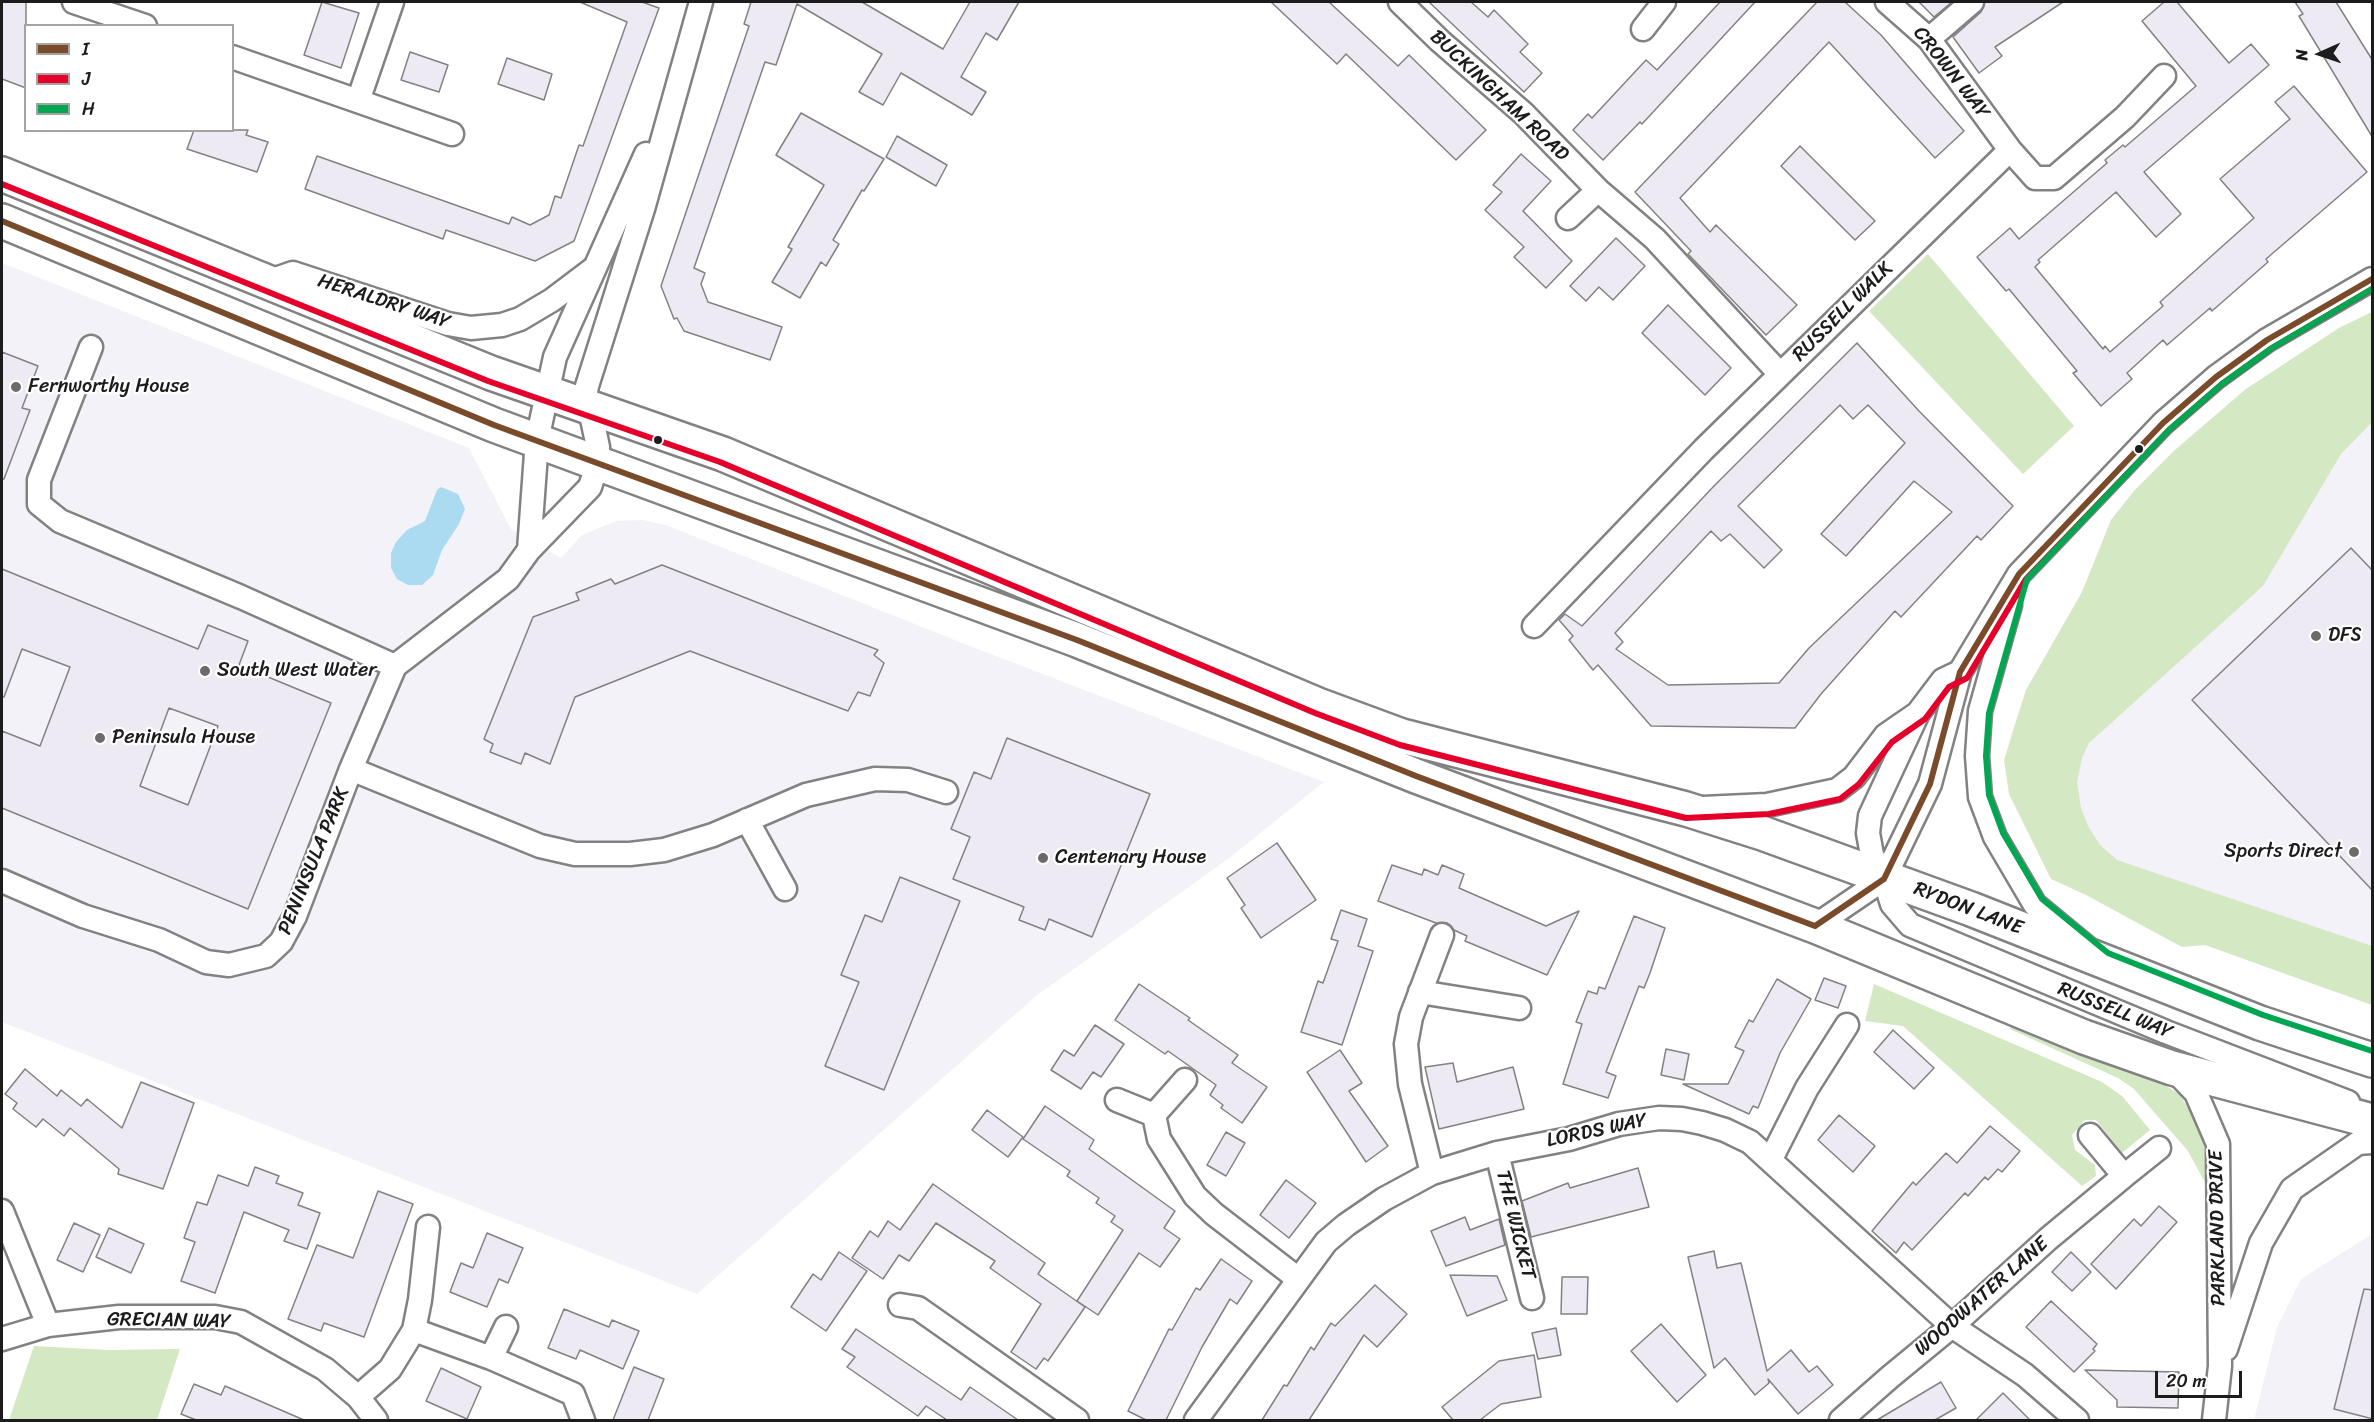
<!DOCTYPE html>
<style>
body{margin:0}
#map{position:relative;width:2374px;height:1422px;overflow:hidden;background:#fff;font-family:Sriracha,sans-serif}
canvas{display:block}
.frame{position:absolute;inset:0;border:3px solid #1c1c1c;pointer-events:none}
.legend{position:absolute;left:24px;top:24px;width:210px;height:108px;box-sizing:border-box;background:#fff;border:2px solid #a4a4a4;margin:0;padding:8px 10px;list-style:none;font-size:18px;color:#1c1c1c}
.legend li{display:flex;align-items:center;gap:12px;height:30px}
.legend b{width:30px;border:2px solid #a4a4a4}
.north{position:absolute;left:2290px;top:24px;width:60px;height:60px;-webkit-text-stroke:4px #fff;paint-order:stroke;rotate:267deg;font-size:16px;font-weight:700;line-height:24px;text-align:center;color:#1c1c1c}
.north::after{content:'';display:block;margin:auto;width:21px;height:27px;background:#1c1c1c;clip-path:polygon(50% 0,100% 100%,50% 72%,0 100%)}
.scale{position:absolute;left:2155px;top:1371px;width:87px;height:27px;box-sizing:border-box;border:3px solid #1c1c1c;border-top:0;padding-left:8px;font-size:18px;line-height:21px;white-space:nowrap;color:#1c1c1c;-webkit-text-stroke:4px #fff;paint-order:stroke}
</style>
<div id="map">
<canvas width="2374" height="1422"></canvas>
<div class="frame"></div>
<ul class="legend">
<li><b style="height:8px;background:#7a4b2a"></b>I</li>
<li><b style="height:8px;background:#e4002b"></b>J</li>
<li><b style="height:8px;background:#00a651"></b>H</li>
</ul>
<div class="north">N</div>
<div class="scale">20 m</div>
</div>
<script>
const context = document.querySelector('canvas').getContext('2d');
context.lineJoin = 'round';
function fill(path, color) { context.fillStyle = color; context.fill(path, 'evenodd'); }
const shape = rows => new Path2D(rows.map(r => 'M' + r).join(''));
function trace(path, color, width, dash) { context.strokeStyle = color; context.lineWidth = width; context.lineCap = dash ? 'butt' : 'round'; context.setLineDash(dash || []); context.stroke(path); }
function drawText(font, color, halo, rows, align = 'center') {
  context.font = font + ' Sriracha,sans-serif'; context.lineWidth = 4.5; context.setLineDash([]); context.textBaseline = 'middle'; context.strokeStyle = halo; context.fillStyle = color; for (const [text, x, y, turn = 0] of rows) {
    context.save(); context.translate(x, y); context.rotate((+turn || 0) * Math.PI / 180); context.textAlign = isNaN(turn) ? turn : align; if (halo) context.strokeText(text, 0, 0); context.fillText(text, 0, 0); context.restore();
  }
}
fill(shape([
 [2,263,469,448,511,529,561,558,582,535,616,521,643,520,666,525,970,646,1324,782,1228,859,1036,996,697,1294,2,1022],
 [2372,312,2372,970,2131,917,2011,735,2026,690,2082,592,2111,520,2134,491,2175,450,2246,389,2339,328],
 [2372,1234,2372,1420,2254,1420,2277,1327,2301,1279]
]), '#f4f2f9');
fill(shape([
 [1928,254,2074,426,2023,474,1869,311],
 [2372,312,2372,422,2341,454,2263,586,2089,743,2082,758,2077,782,2081,808,2088,826,2100,845,2117,860,2372,946,2372,1005,2205,945,2182,947,2086,895,2051,879,2009,794,2004,760,2026,690,2082,592,2111,520,2134,491,2175,450,2246,389,2339,328],
 [1874,984,2102,1082,2122,1096,2150,1130,2122,1153,2096,1120,2085,1120,2072,1135,2075,1150,2095,1165,2096,1176,2082,1186,1903,1026,1865,1021],
 [2012,1024,2163,1084,2179,1094,2202,1128,2208,1176,2207,1186,2188,1151,2134,1089,2118,1078,2010,1029],
 [34,1346,108,1350,180,1349,157,1420,9,1420]
]), '#d3e8c3');
fill(shape([
 [441,487,458,494,465,509,459,524,442,550,433,575,422,585,408,585,397,579,391,568,391,553,396,542,407,530,425,521,437,490]
]), '#abdbf0');
const building = shape([
 [2,2,26,2,26,88,2,79,2,2],
 [322,2,359,13,341,68,304,55,322,2],
 [580,2,642,2,659,8,574,241,535,261,446,230,443,239,305,189,317,156,509,224,512,217,530,225,549,215,555,196,561,198,579,145,583,146,627,22,580,2],
 [751,2,862,2,943,49,970,2,1019,2,997,40,986,33,961,77,986,92,972,115,901,73,883,105,859,92,882,54,797,4,776,65,765,62,694,268,705,273,701,284,708,302,782,327,770,360,684,331,677,318,674,319,661,286,749,26,744,24,751,2],
 [1271,2,1329,2,1398,66,1409,55,1486,130,1456,160,1346,54,1337,64,1271,2],
 [1429,2,1471,2,1488,17,1494,10,1528,44,1520,52,1542,73,1524,92,1429,2],
 [1720,2,1755,2,1642,124,1640,122,1603,160,1573,130,1588,114,1592,118,1646,60,1657,70,1720,2],
 [1817,2,1845,2,1881,35,1964,131,1935,158,1829,42,1680,198,1710,232,1716,225,1797,305,1766,335,1688,254,1691,251,1635,192,1817,2],
 [1919,2,1952,2,1934,17,1919,2],
 [1985,2,2063,2,1995,47,2002,56,1979,73,1953,37,1981,12,1985,2],
 [2164,2,2177,2,2229,63,2251,44,2269,65,2144,172,2181,214,2156,237,2116,192,2038,260,2040,262,2035,267,2103,349,2105,346,2110,352,2163,306,2160,302,2254,218,2220,179,2290,119,2275,102,2294,86,2367,172,2266,259,2268,262,2212,311,2210,308,2167,345,2163,340,2127,373,2132,379,2101,406,2073,373,2077,371,2009,289,2006,291,1977,257,2010,228,2019,239,2107,163,2105,160,2123,145,2125,147,2196,86,2142,21,2164,2],
 [2295,2,2336,2,2373,61,2373,138,2299,16,2303,14,2295,2],
 [410,52,448,65,439,92,401,80,410,52],
 [507,58,552,74,544,100,498,84,507,58],
 [801,113,884,159,864,191,862,190,833,240,839,244,826,266,821,262,800,298,772,282,792,249,788,247,824,185,776,155,801,113],
 [194,130,248,130,246,135,268,142,257,172,187,149,194,130],
 [897,136,947,165,936,186,886,157,897,136],
 [1800,146,1875,221,1855,240,1781,166,1800,146],
 [1521,154,1551,181,1523,211,1572,261,1546,288,1514,257,1524,247,1485,210,1502,192,1493,185,1521,154],
 [1616,238,1645,266,1613,300,1599,287,1586,301,1570,286,1616,238],
 [1668,305,1731,368,1705,395,1642,333,1668,305],
 [1857,343,1919,411,2013,506,1981,540,1977,536,1901,617,1895,611,1821,694,1795,728,1651,726,1598,665,1593,670,1569,640,1573,636,1559,620,1565,614,1582,626,1714,486,1857,343],
 [1840,405,1853,419,1868,405,1905,443,1821,534,1846,556,1914,481,1952,512,1809,648,1779,683,1668,685,1616,649,1623,642,1615,633,1711,531,1721,541,1730,534,1764,568,1782,550,1738,506,1840,405],
 [2,352,38,366,22,408,30,410,4,479,2,479,2,352],
 [2351,548,2373,571,2373,891,2192,700,2351,548],
 [662,565,878,650,874,655,884,663,870,696,858,692,848,711,690,651,575,697,550,764,525,753,521,764,490,752,493,744,484,739,533,617,579,600,576,593,611,579,615,584,662,565],
 [2,569,198,649,208,625,248,641,239,665,331,703,248,909,2,808,2,731,40,746,70,667,22,649,4,697,2,697,2,569],
 [169,708,218,726,188,805,140,786,169,708],
 [1007,738,1150,794,1092,937,1049,919,1045,930,1019,920,1024,907,953,879,970,837,951,829,974,772,991,779,1007,738],
 [1277,843,1316,900,1261,938,1241,908,1245,905,1227,878,1277,843],
 [1392,865,1422,875,1424,869,1438,875,1442,865,1464,874,1459,888,1546,926,1579,911,1547,975,1465,941,1467,936,1454,930,1447,923,1436,923,1378,901,1392,865],
 [900,877,960,901,884,1090,825,1066,859,982,841,975,865,915,882,922,900,877],
 [1341,910,1367,919,1358,946,1373,951,1342,1045,1301,1032,1318,981,1323,983,1338,941,1331,939,1341,910],
 [1634,916,1665,928,1650,973,1644,988,1639,986,1606,1072,1616,1076,1608,1098,1563,1084,1582,1024,1576,1022,1588,991,1597,994,1599,987,1605,989,1634,916],
 [1824,978,1846,986,1838,1008,1815,1000,1824,978],
 [1777,979,1811,999,1780,1053,1758,1108,1753,1106,1749,1114,1683,1084,1728,1084,1744,1051,1735,1047,1749,1020,1753,1022,1777,979],
 [1139,984,1190,1018,1188,1020,1238,1055,1232,1063,1267,1087,1242,1123,1221,1108,1223,1105,1210,1095,1216,1085,1168,1051,1165,1054,1115,1020,1139,984],
 [1095,1025,1124,1044,1101,1077,1093,1072,1081,1089,1051,1070,1064,1050,1074,1056,1095,1025],
 [1893,1030,1934,1068,1914,1089,1874,1052,1893,1030],
 [1666,1049,1689,1054,1684,1080,1661,1075,1666,1049],
 [1340,1050,1362,1083,1349,1091,1388,1146,1366,1162,1307,1072,1340,1050],
 [1453,1063,1457,1082,1513,1067,1524,1109,1439,1129,1425,1067,1453,1063],
 [25,1069,57,1096,61,1090,81,1106,87,1099,122,1128,141,1082,194,1103,163,1189,118,1174,119,1169,70,1128,64,1136,43,1119,36,1127,13,1109,17,1103,5,1094,25,1069],
 [1045,1106,1094,1140,1089,1149,1175,1211,1164,1228,1180,1239,1160,1267,1139,1253,1098,1315,1077,1301,1123,1230,1111,1222,1115,1216,1096,1203,1099,1198,1067,1176,1070,1171,1023,1139,1045,1106],
 [987,1110,1023,1137,1008,1157,972,1130,987,1110],
 [1839,1115,1875,1146,1853,1172,1818,1140,1839,1115],
 [1990,1126,2020,1151,2002,1172,1998,1169,1988,1180,1985,1177,1968,1196,1965,1193,1912,1250,1904,1242,1896,1253,1872,1231,1913,1182,1916,1185,1946,1153,1957,1163,1990,1126],
 [1226,1132,1245,1143,1226,1176,1207,1165,1226,1132],
 [255,1167,279,1176,276,1183,303,1193,298,1205,320,1213,307,1249,284,1241,289,1230,244,1212,215,1293,181,1281,195,1242,184,1238,197,1202,207,1205,218,1175,248,1186,255,1167],
 [1638,1168,1649,1207,1531,1237,1522,1201,1568,1183,1570,1188,1638,1168],
 [1286,1180,1316,1203,1289,1238,1260,1215,1286,1180],
 [933,1184,1045,1263,1038,1274,1085,1307,1048,1361,1044,1358,1036,1369,1011,1352,1041,1304,990,1268,995,1261,936,1223,909,1261,899,1255,883,1279,852,1258,870,1231,878,1237,888,1221,900,1230,933,1184],
 [378,1191,413,1204,364,1337,324,1323,321,1331,288,1319,317,1245,353,1258,378,1191],
 [2159,1206,2177,1222,2116,1289,2091,1264,2134,1219,2141,1226,2159,1206],
 [1465,1217,1470,1230,1499,1219,1505,1245,1446,1266,1431,1231,1465,1217],
 [74,1223,100,1235,83,1272,57,1260,74,1223],
 [109,1228,144,1244,131,1273,96,1257,109,1228],
 [487,1233,523,1248,508,1283,499,1279,487,1307,450,1292,461,1263,473,1268,487,1233],
 [1714,1251,1717,1268,1741,1263,1767,1371,1791,1350,1809,1372,1817,1366,1833,1385,1798,1414,1768,1379,1769,1383,1755,1395,1725,1358,1714,1368,1688,1257,1714,1251],
 [839,1252,867,1271,826,1331,791,1307,813,1274,821,1280,839,1252],
 [2071,1252,2091,1272,2072,1291,2052,1272,2071,1252],
 [1221,1259,1252,1281,1237,1304,1230,1299,1202,1347,1166,1420,1146,1420,1128,1411,1169,1329,1172,1330,1196,1288,1200,1290,1221,1259],
 [1450,1275,1497,1276,1507,1300,1467,1316,1450,1275],
 [1562,1277,1588,1277,1587,1314,1561,1314,1562,1277],
 [1375,1285,1407,1314,1377,1347,1364,1335,1309,1420,1262,1420,1284,1385,1287,1386,1311,1347,1314,1350,1331,1323,1335,1326,1375,1285],
 [2364,1289,2373,1290,2373,1419,2334,1409,2364,1289],
 [2051,1301,2097,1344,2093,1349,2095,1351,2074,1372,2026,1327,2051,1301],
 [564,1309,609,1327,612,1320,639,1331,623,1369,580,1350,576,1359,548,1348,564,1309],
 [1661,1324,1706,1375,1677,1402,1631,1351,1661,1324],
 [1556,1328,1561,1355,1538,1359,1532,1333,1556,1328],
 [856,1329,961,1400,970,1387,1018,1420,947,1420,926,1406,918,1416,847,1367,855,1357,842,1349,856,1329],
 [1534,1355,1541,1397,1501,1404,1480,1420,1453,1420,1442,1407,1499,1361,1534,1355],
 [634,1367,664,1379,648,1420,613,1420,634,1367],
 [441,1368,481,1387,467,1419,426,1401,441,1368],
 [2085,1370,2179,1372,2178,1408,2117,1407,2117,1400,2085,1370],
 [1941,1382,1956,1408,1935,1420,1877,1420,1941,1382],
 [194,1384,221,1395,225,1386,304,1420,196,1420,181,1414,194,1384],
 [2003,1393,2030,1420,1976,1420,2003,1393]
]);
fill(building, '#edeaf4');
trace(building, '#828282', 1.5);
const street = shape([
 [74,2,145,26],
 [1400,2,1440,41,1523,113,1598,190,1655,239,1780,374],
 [1887,2,1929,39,2010,150],
 [1643,29,1664,2],
 [1929,39,1972,2],
 [232,57,452,134],
 [358,101,392,2],
 [1568,218,1598,190],
 [264,283,293,273,448,324,471,328,502,325,520,319,552,300,593,269],
 [91,347,39,480,39,504,60,521,241,597,395,666],
 [529,550,537,440,555,357,646,154],
 [2010,605,1980,711,1977,756,1980,797,1995,837,2035,905,2086,947],
 [1534,626,1704,449,2010,150,2035,178,2054,178,2125,117,2164,76],
 [1960,672,1943,680,1918,713,1870,816,1868,833,1872,855,1884,879,1892,904,1910,925,2166,1032,2348,1102],
 [351,769,540,846,575,854,630,854,664,850,713,835,806,795,875,779,908,780,946,792],
 [1703,808,1767,805,1837,790,1854,777,1886,735,1918,713],
 [747,820,785,889],
 [2,881,83,916,159,940,206,962,229,965,266,956,281,942,295,916,351,769,395,666,508,579,529,550,590,487,598,462,598,447,592,419,584,404,587,386,643,209,701,2],
 [1815,926,1884,879,1930,784,1960,672,2019,574,2163,423,2216,377,2267,340,2372,279],
 [1420,992,1519,1008],
 [2173,1069,2196,1093,2218,1144,2220,1366,2214,1420],
 [1117,1100,1154,1115,1159,1139,1195,1196,1214,1214,1297,1278],
 [1154,1115,1185,1080],
 [1497,1153,1532,1298],
 [1771,1159,1807,1088,1847,1025],
 [1432,1173,1410,1084,1406,1044,1411,1017,1442,935],
 [2124,1176,2159,1148],
 [2,1211,48,1325],
 [900,1305,918,1308,1077,1420],
 [414,1330,491,1358,573,1394,583,1420],
 [2,1339,48,1325,119,1317,215,1317,241,1322,325,1369,358,1397,376,1420],
 [2226,1349,2261,1243,2292,1189,2358,1143,2372,1142],
 [491,1358,506,1327],
 [358,1397,390,1369,414,1330,420,1300,428,1227],
 [1196,1420,1326,1242,1346,1225,1384,1199,1432,1173,1497,1153,1569,1139,1619,1124,1659,1118,1682,1119,1702,1123,1725,1130,1750,1142,1952,1326,2025,1375,2077,1420],
 [1841,1420,1890,1377,1952,1326,2048,1239,2124,1176,2090,1135]
]);
const primary = shape([
 [2,174,491,373,723,454,1318,705,1402,736,1686,809,1762,833,1971,909,2260,1023,2372,1060],
 [2,221,494,425,1077,640,1416,776,1815,926,2084,1037,2172,1068,2372,1121]
]);
trace(street, '#828282', 27);
trace(primary, '#828282', 38);
trace(street, '#fff', 22);
trace(primary, '#fff', 33);
trace(shape([
 [2,221,494,425,1077,640,1416,776,1815,926,1884,879,1930,784,1960,672,2019,574,2163,423,2216,377,2267,340,2372,279]
]), '#7a4b2a', 6);
trace(shape([
 [2,184,488,381,720,462,1315,713,1400,745,1686,818,1769,814,1840,799,1859,784,1892,742,1925,719,1949,687,1967,678,2026,579,2169,430,2222,384,2272,348,2372,289]
]), '#e4002b', 6);
trace(shape([
 [2372,289,2272,348,2222,384,2169,430,2027,579,1989,713,1986,756,1989,795,2003,833,2042,899,2108,953,2263,1015,2372,1051]
]), '#00a651', 6);
for (const [x, y, r, color] of [
 [16,387,6,"#6b6b6b"],
 [658,440,5,"#1c1c1c"],
 [2139,449,5,"#1c1c1c"],
 [2316,636,6,"#6b6b6b"],
 [205,671,6,"#6b6b6b"],
 [100,738,6,"#6b6b6b"],
 [2354,852,6,"#6b6b6b"],
 [1043,858,6,"#6b6b6b"]
]) { const dot = new Path2D(); dot.arc(x, y, r, 0, 2 * Math.PI); context.fillStyle = color; context.fill(dot); trace(dot, '#fff', 2); }
drawText('20px', '#1c1c1c', '#fff', [
 ["CROWN WAY",1951,73,52],
 ["BUCKINGHAM ROAD",1499,96,43],
 ["HERALDRY WAY",384,302,18],
 ["RUSSELL WALK",1843,312,-45],
 ["PENINSULA PARK",314,861,-68],
 ["RYDON LANE",1968,909,21],
 ["RUSSELL WAY",2115,1011,22],
 ["LORDS WAY",1597,1131,-12],
 ["THE WICKET",1515,1225,76],
 ["PARKLAND DRIVE",2218,1228,-91],
 ["WOODWATER LANE",1982,1297,-41],
 ["GRECIAN WAY",169,1321,1]
]);
drawText('20px', '#1c1c1c', '#fff', [
 ["Fernworthy House",28,387],
 ["DFS",2328,636],
 ["South West Water",217,671],
 ["Peninsula House",112,738],
 ["Sports Direct",2342,852,"right"],
 ["Centenary House",1055,858]
], 'left');
</script>
